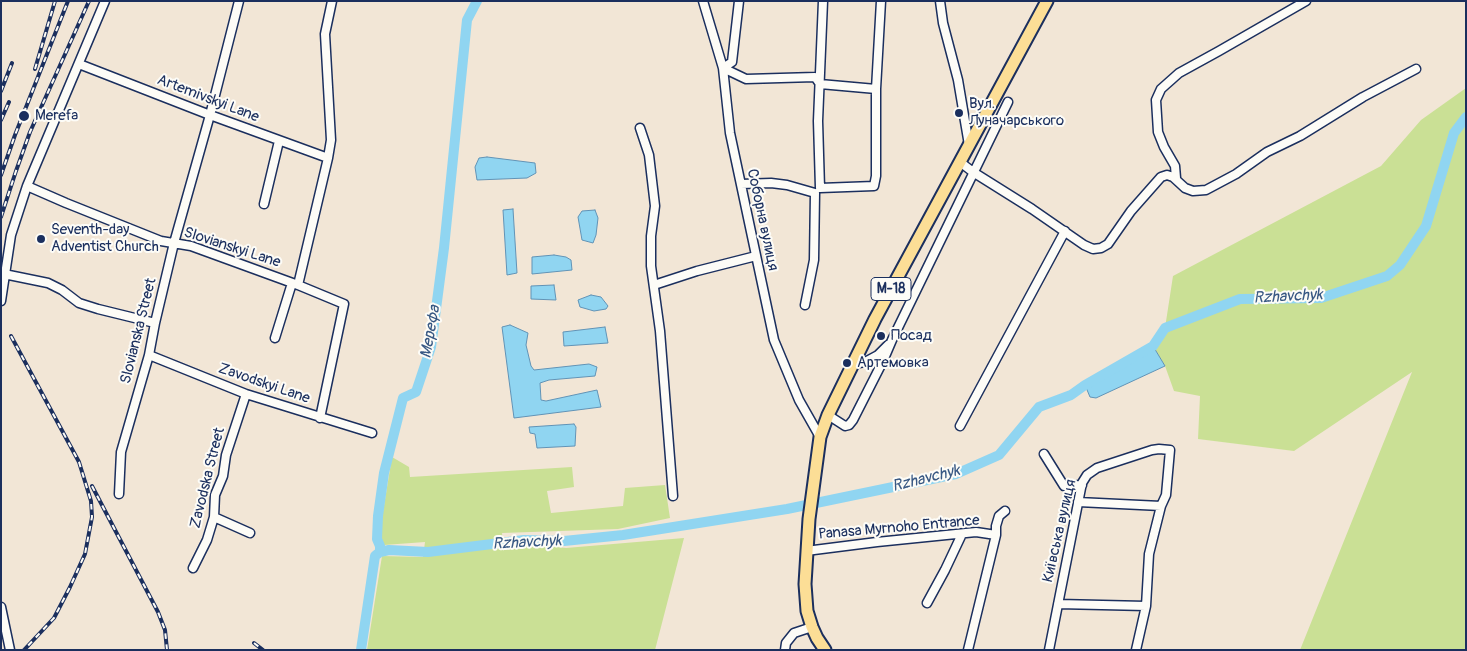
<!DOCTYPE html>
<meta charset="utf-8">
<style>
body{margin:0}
#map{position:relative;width:1467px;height:651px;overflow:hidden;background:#f2e6d6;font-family:Pangolin,sans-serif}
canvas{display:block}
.frame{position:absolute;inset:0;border:2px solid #1b2f5e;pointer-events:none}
</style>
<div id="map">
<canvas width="1467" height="651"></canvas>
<div class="frame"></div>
</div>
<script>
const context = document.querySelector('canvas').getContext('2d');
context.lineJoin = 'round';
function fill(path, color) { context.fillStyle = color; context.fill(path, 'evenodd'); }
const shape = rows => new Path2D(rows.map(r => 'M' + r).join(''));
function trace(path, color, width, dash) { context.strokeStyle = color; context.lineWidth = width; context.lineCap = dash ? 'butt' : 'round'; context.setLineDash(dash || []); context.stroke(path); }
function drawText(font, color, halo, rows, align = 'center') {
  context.font = font + ' Pangolin,sans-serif'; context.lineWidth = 4; context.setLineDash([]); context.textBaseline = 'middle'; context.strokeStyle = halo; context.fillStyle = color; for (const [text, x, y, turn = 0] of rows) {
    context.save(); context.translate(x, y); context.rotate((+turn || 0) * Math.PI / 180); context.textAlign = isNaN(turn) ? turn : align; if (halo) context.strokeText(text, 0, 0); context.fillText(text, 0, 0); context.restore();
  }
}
fill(shape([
 [1466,88,1466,650,1300,650,1412,372,1294,451,1198,439,1200,396,1174,391,1165,366,1153,346,1165,328,1173,276,1381,166,1421,120],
 [392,457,409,467,410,477,572,467,574,487,547,491,551,513,623,506,625,488,665,485,670,518,618,529,502,533,503,542,566,548,684,538,655,650,367,650,382,556,423,557,425,542,384,545,379,536]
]), '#cae095');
const water = shape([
 [487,157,535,163,536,173,527,178,477,180,475,167,479,158,487,157],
 [513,209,517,273,507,275,503,210,513,209],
 [595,210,598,218,596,235,593,243,582,240,578,217,582,211,595,210],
 [554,255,566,257,571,260,572,270,532,274,532,257,554,255],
 [554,285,556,300,531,299,531,286,554,285],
 [591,295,601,297,608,306,606,309,594,311,580,307,578,300,591,295],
 [510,325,528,333,526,345,531,366,534,370,589,364,597,367,595,376,549,380,540,383,541,400,546,401,597,390,601,407,514,418,502,327,510,325],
 [605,327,608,343,564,346,563,332,605,327],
 [1153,346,1165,366,1096,398,1090,397,1085,385,1153,346],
 [574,424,576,427,575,446,537,448,535,434,530,433,529,427,574,424]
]);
fill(water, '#90d5f1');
trace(water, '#6193b6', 1);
trace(shape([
 [380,552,389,550,428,552,524,540,564,541,623,535,787,509,956,474,999,455,1039,407,1071,395,1085,385,1153,346,1165,328,1240,299,1321,298,1387,276,1400,265,1426,226,1454,133,1466,117],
 [361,650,375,556,380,552,380,546,377,539,378,516,384,473,403,398,416,392,431,347,444,248,467,20,477,1]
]), '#90d5f1', 10);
const minor = shape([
 [703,1,723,68,730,133,774,340,799,400,820,437],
 [739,1,732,62,723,68,746,79,815,77,820,84,876,89],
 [823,1,818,121,820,188,874,186,876,176,876,89,881,1],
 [940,1,943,23,958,80,969,145],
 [79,64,210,115,328,158],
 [640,128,649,155,655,206,651,236,651,266,660,331,673,496],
 [960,162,973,172,1032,209,1084,245,1093,249,1101,248,1108,244,1131,211,1161,177,1167,175,1173,177,1185,188,1193,191,1206,190,1236,174,1267,152,1300,136,1363,97,1416,69],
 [1176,178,1175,166,1164,147,1158,132,1156,100,1161,89,1179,73,1219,51,1306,1],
 [741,184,771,183,787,185,815,193,814,260,805,305],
 [27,186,66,203,161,241,191,246,298,285,344,304,320,418],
 [264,204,279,141],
 [4,274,48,283,62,290,79,303,98,309,155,323],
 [298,285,328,158,331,140,325,34,332,1],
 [654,285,697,271,756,256],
 [1,301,11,235,27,186,105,1],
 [275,338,292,283],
 [149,355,246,394,372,433],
 [853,364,865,362,878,355,888,345],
 [828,415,845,426,849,425,853,420,883,361,892,340,1008,102],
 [960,426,1065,231],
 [1044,454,1064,486,1082,485],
 [119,494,121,452,149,355,155,323,174,243,210,115,239,1],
 [1078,502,1161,506],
 [214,517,250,533],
 [806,551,877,542,976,532,996,535],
 [193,568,207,540,214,517,215,495,223,476,226,455,246,394],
 [927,603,945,570,962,534],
 [1058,604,1146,606],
 [1,607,10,650],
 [785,650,786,643,794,633,812,627],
 [968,650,996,535,996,526,999,516,1005,511],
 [1049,650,1082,483,1087,475,1097,468,1152,450,1159,449,1170,450,1166,495,1161,506,1149,554,1146,606,1136,650]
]);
const highway = shape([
 [825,650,817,638,812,627,807,611,805,584,809,519,820,437,828,415,875,319,1047,1]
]);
trace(minor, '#1b2f5e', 11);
trace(highway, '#1b2f5e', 15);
trace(minor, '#fdfcf7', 8);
trace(highway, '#fcde96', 11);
const rail = shape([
 [35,69,55,1],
 [1,91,12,63],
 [1,120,9,102],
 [1,175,15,135,68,1],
 [1,217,16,171,30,132,89,1],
 [11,336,79,462,91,501,92,517,85,554,70,587,54,618,24,650],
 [92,486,158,612,165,630,167,650],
 [254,643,263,650]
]);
trace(rail, '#1b2f5e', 4);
trace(rail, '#fdfcf7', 2, [5.5]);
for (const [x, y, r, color] of [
 [959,113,5,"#1b2f5e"],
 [24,116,6,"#1b2f5e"],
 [41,239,5,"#1b2f5e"],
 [881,336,5,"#1b2f5e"],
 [847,363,5,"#1b2f5e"]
]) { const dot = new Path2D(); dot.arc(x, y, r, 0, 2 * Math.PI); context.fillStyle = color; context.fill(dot); trace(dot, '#fdfcf7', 2); }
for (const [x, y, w] of [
 [891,289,40]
]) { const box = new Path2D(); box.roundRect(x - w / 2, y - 11.5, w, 23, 4); context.fillStyle = '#fdfcf7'; context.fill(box); trace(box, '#1b2f5e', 1); }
drawText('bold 14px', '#1b2f5e', null, [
 ["М-18",891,289]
]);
drawText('15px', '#1b2f5e', '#fdfcf7', [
 ["Artemivskyi Lane",208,99,21],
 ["Соборна вулиця",762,220,78],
 ["Slovianskyi Lane",232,248,18],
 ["Slovianska Street",139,331,-76],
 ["Zavodskyi Lane",264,384,19],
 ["Zavodska Street",208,478,-76],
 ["Panasa Myrnoho Entrance",899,528,-5],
 ["Київська вулиця",1060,531,-77]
]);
drawText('15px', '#1b2f5e', '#fdfcf7', [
 ["Вул.",969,104],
 ["Луначарського",969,121],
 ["Merefa",35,116],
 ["Seventh-day",51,230],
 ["Adventist Church",51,247],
 ["Посад",891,336],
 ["Артемовка",857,363]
], 'left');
drawText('italic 16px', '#385883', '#fdfcf7', [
 ["Rzhavchyk",1288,297,-3],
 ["Мерефа",431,332,-80],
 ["Rzhavchyk",926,479,-14],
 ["Rzhavchyk",527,543,-3]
]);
</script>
